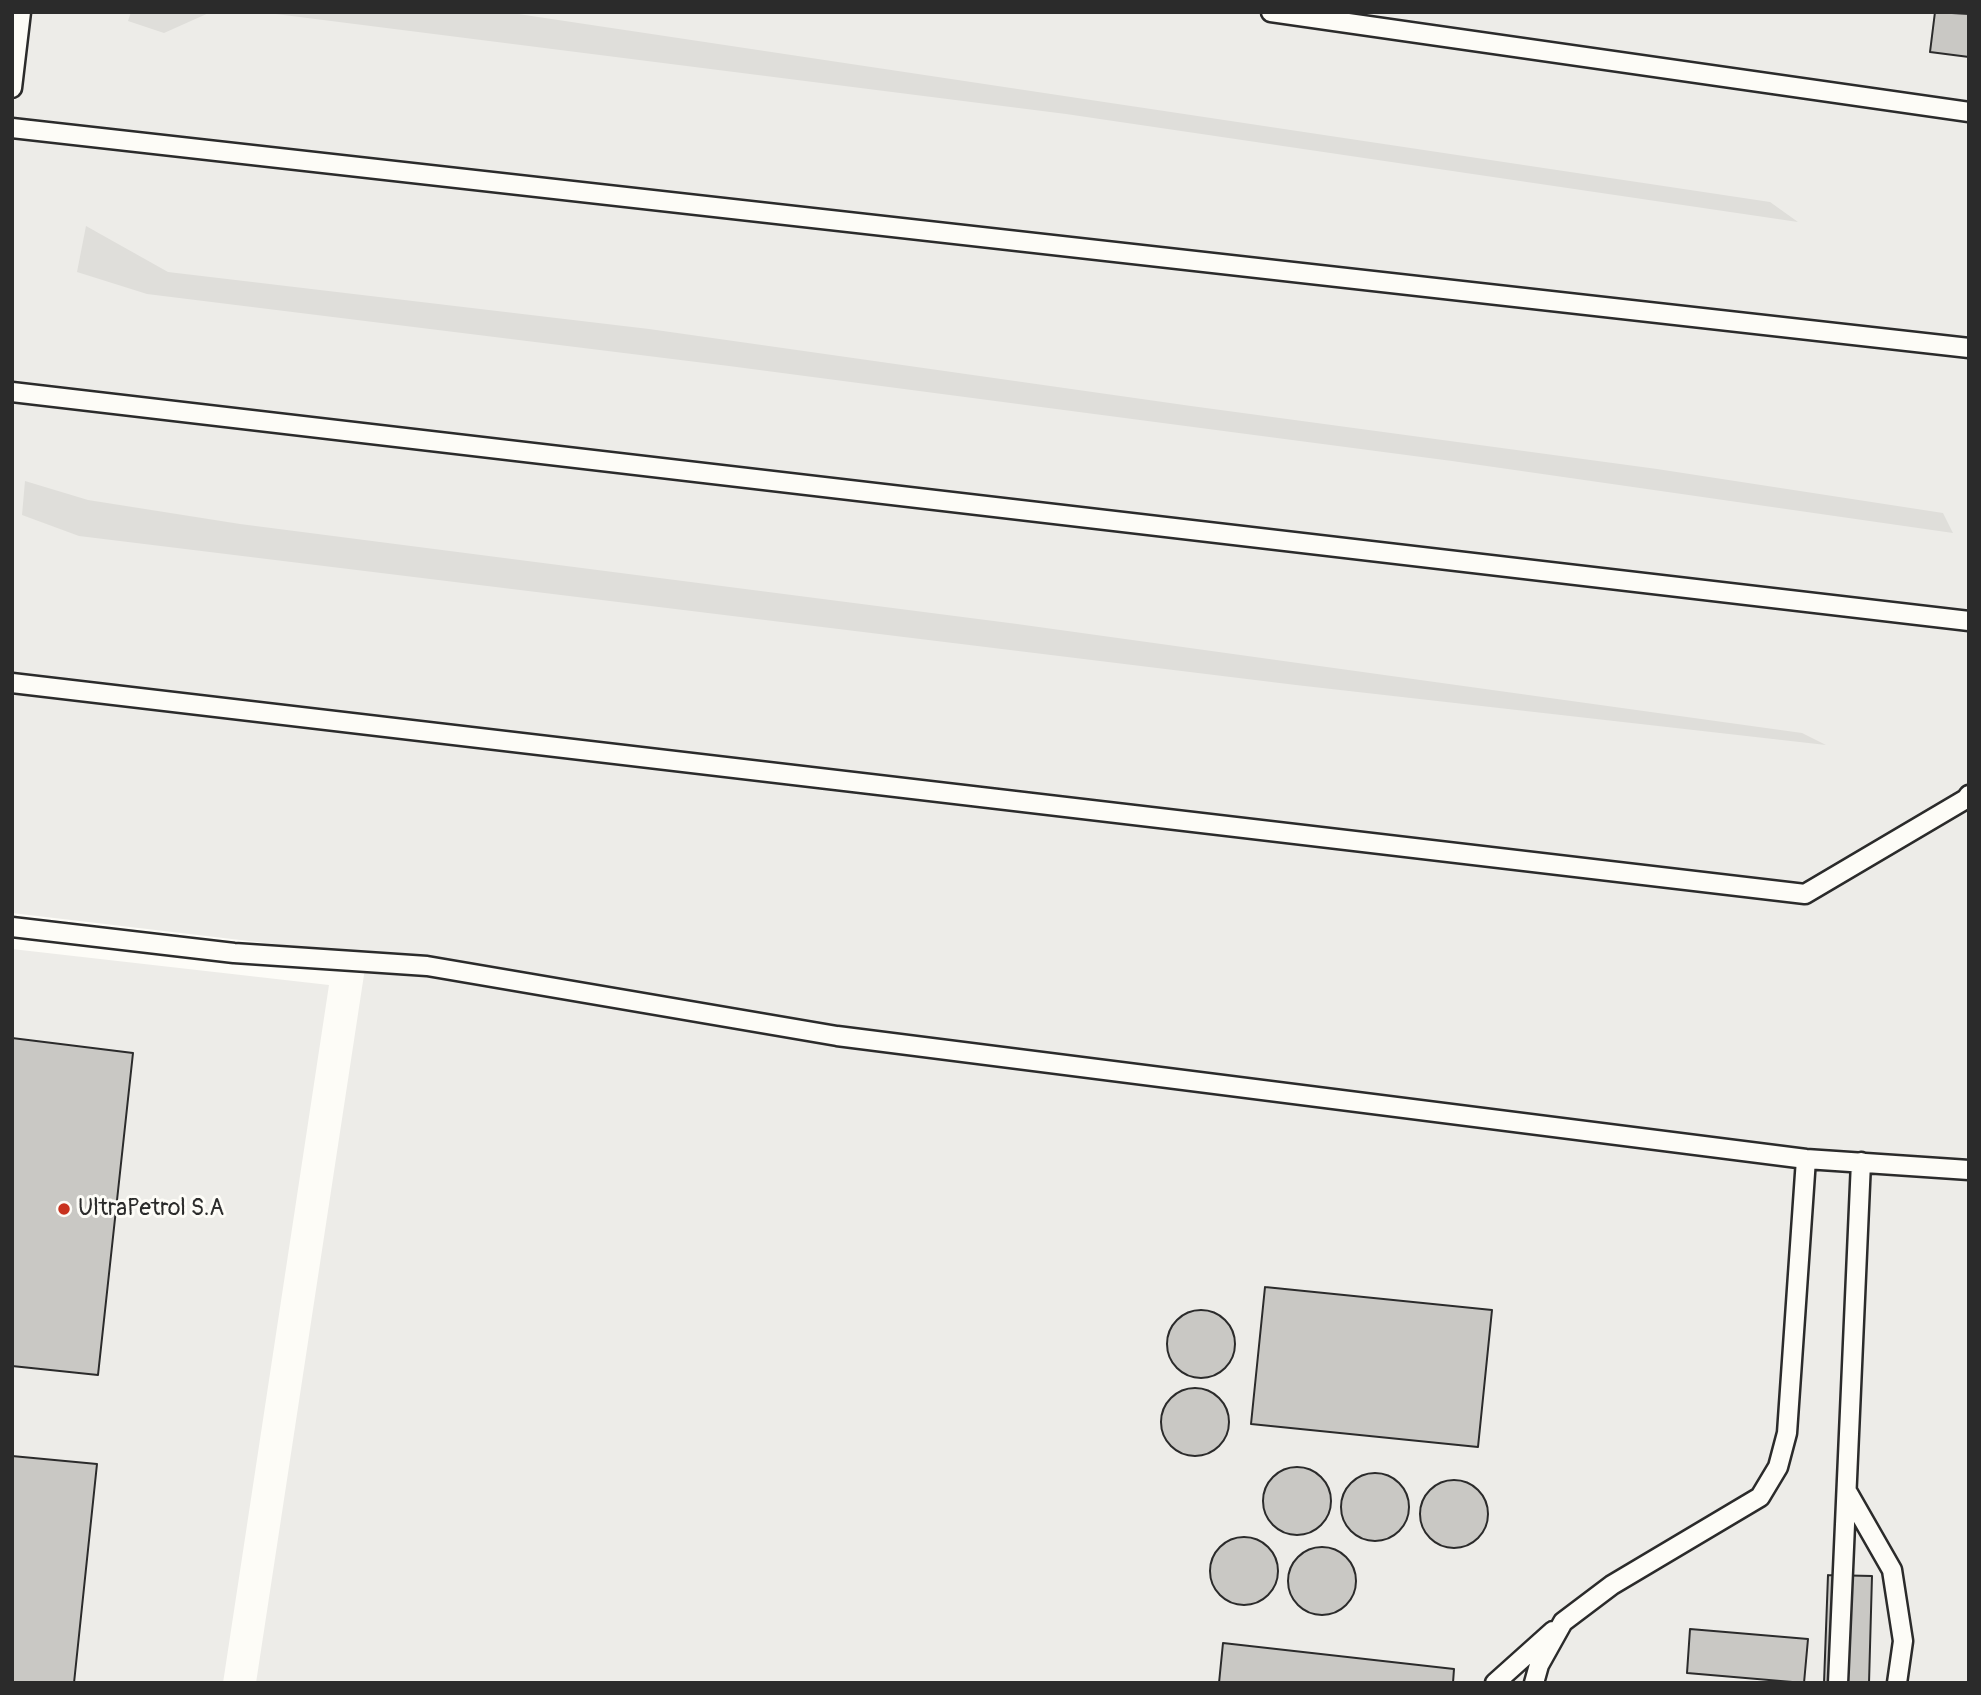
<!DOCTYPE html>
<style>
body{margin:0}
#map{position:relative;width:1981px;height:1695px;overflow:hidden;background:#fdfcf7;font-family:Pangolin,sans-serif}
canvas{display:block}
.frame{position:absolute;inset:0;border:14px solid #2b2b2b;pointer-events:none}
</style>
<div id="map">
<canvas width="1981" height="1695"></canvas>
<div class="frame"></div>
</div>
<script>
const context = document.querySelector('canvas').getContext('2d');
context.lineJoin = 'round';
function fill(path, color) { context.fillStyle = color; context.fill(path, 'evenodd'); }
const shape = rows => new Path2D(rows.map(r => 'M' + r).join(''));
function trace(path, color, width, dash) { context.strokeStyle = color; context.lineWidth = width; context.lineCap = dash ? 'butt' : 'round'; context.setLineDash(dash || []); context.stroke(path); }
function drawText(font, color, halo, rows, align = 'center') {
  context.font = font + ' Pangolin,sans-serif'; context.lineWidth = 6; context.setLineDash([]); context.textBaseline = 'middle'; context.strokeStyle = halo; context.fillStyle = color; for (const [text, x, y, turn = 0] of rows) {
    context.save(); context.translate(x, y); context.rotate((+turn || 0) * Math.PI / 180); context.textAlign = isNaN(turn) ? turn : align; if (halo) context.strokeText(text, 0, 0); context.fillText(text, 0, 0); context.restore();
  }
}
fill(shape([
 [12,12,1969,12,1969,1683,256,1683,367,955,12,913],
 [12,949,329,985,223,1683,12,1683]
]), '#edece8');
fill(shape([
 [131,12,211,12,164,33,128,21],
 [260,12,505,12,1770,202,1798,222,1066,114],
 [86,226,168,272,649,329,1191,406,1657,469,1943,513,1953,533,1452,461,729,366,147,294,77,272],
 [25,481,88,500,240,524,1017,624,1802,733,1826,745,1296,685,79,536,22,515]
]), '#dfdeda');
const building = shape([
 [1935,12,1969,14,1969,57,1930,52,1935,12],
 [12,1038,133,1053,98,1375,12,1366,12,1038],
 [1265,1287,1492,1310,1478,1447,1251,1424,1265,1287],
 '1167 1344a34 34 0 1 1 68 0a34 34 0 1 1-68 0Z',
 '1161 1422a34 34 0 1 1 68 0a34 34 0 1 1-68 0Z',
 [12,1456,97,1464,74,1683,12,1683,12,1456],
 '1263 1501a34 34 0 1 1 68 0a34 34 0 1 1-68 0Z',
 '1341 1507a34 34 0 1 1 68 0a34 34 0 1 1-68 0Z',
 '1420 1514a34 34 0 1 1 68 0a34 34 0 1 1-68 0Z',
 '1210 1571a34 34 0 1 1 68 0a34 34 0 1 1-68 0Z',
 '1288 1581a34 34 0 1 1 68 0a34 34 0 1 1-68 0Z',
 [1828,1575,1872,1576,1869,1683,1824,1683,1828,1575],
 [1690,1629,1808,1639,1804,1683,1687,1673,1690,1629],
 [1223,1643,1454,1669,1453,1683,1219,1683,1223,1643]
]);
fill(building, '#c9c8c4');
trace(building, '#2b2b2b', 2);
const lane = shape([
 [1271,12,1969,112],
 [12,88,21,12],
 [12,128,1969,348],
 [12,392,1969,621],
 [12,683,1805,894,1966,799,1969,795],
 [12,927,234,953,427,966,837,1036,1806,1159,1969,1170],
 [1848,1493,1892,1570,1903,1641,1897,1683],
 [1495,1683,1553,1631],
 [1534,1683,1539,1665,1563,1622,1612,1585,1760,1497,1778,1467,1787,1433,1806,1159],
 [1838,1683,1861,1162]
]);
trace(lane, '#2b2b2b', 23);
trace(lane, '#fdfcf7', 18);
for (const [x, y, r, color] of [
 [64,1209,7,"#c8321e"]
]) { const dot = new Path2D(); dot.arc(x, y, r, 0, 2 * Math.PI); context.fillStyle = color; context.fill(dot); trace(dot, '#fdfcf7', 2.5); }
drawText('23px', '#2b2b2b', '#fdfcf7', [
 ["UltraPetrol S.A",78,1209]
], 'left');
</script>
